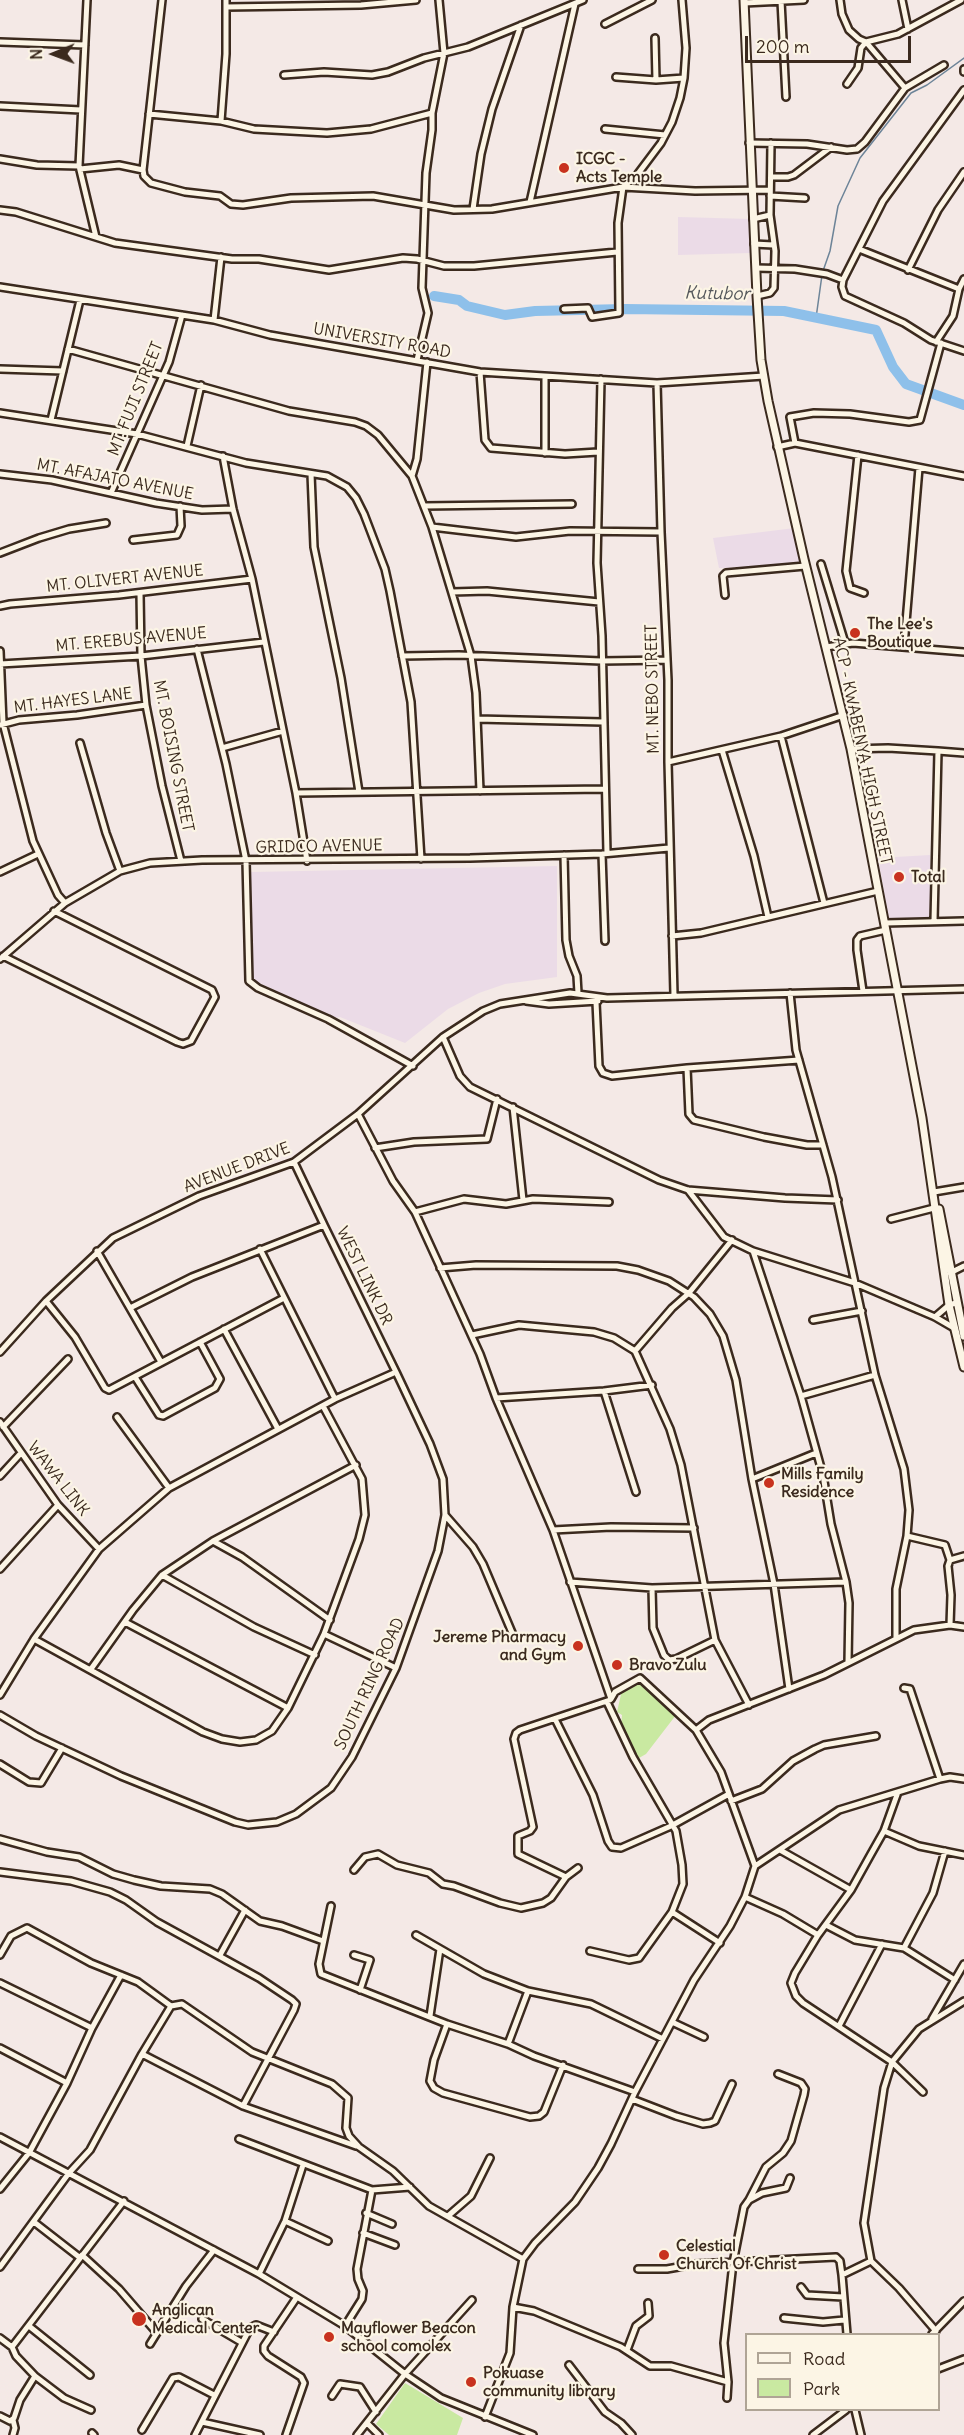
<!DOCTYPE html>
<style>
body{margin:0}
#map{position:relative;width:964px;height:2435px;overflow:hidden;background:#f4e9e6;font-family:Delius,sans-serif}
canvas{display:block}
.legend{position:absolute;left:745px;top:2333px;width:195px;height:78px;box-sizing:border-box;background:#fcf5e5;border:2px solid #afa495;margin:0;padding:8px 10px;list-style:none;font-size:18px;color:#3b2a1e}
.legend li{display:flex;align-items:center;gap:12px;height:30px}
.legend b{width:30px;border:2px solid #afa495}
.north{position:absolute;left:24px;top:24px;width:60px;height:60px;-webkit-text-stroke:4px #fcf5e5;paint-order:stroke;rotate:269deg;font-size:16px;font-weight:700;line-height:24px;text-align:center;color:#3b2a1e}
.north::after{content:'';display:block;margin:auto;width:21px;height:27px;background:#3b2a1e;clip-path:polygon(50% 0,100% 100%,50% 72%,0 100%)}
.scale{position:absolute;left:745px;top:36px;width:166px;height:27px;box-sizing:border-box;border:3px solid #3b2a1e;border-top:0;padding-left:8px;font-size:18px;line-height:21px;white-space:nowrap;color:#3b2a1e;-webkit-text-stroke:4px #fcf5e5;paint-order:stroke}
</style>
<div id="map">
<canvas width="964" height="2435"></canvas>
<ul class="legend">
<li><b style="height:8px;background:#fcf5e5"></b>Road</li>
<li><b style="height:16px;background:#c9e9a1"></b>Park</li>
</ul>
<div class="north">N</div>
<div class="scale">200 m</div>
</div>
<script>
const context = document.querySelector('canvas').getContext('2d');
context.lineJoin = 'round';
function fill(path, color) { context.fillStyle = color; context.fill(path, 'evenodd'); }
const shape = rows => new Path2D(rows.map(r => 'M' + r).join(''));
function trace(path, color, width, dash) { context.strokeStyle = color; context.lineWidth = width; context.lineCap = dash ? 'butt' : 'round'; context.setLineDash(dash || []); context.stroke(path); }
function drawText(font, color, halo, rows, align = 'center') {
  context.font = font + ' Delius,sans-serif'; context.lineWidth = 4.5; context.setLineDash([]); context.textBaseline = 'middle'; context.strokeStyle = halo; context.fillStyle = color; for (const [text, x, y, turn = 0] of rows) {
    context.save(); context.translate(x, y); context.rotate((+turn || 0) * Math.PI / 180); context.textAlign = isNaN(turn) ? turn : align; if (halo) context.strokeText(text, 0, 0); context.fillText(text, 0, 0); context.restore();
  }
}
fill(shape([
 [678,217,751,219,751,253,678,255],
 [795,528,803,563,770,567,719,568,713,538],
 [930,855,932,919,889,919,878,858],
 [557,866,557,977,505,984,479,993,448,1009,405,1043,340,1017,334,1018,251,979,251,872]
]), '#ebdbe7');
fill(shape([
 [640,1680,676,1715,646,1754,639,1758,621,1727,622,1715,617,1712,622,1690],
 [405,2383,463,2418,457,2435,389,2435,376,2424]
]), '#c9e9a1');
trace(shape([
 [823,271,830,251,838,206,860,158,911,93,927,85,964,58],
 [816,318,822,275]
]), '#6d8498', 1.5);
trace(shape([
 [434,296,459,300,467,306,505,315,535,311,625,309,784,311,876,330,893,367,906,384,964,405]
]), '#8ec0ea', 10);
const minor = shape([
 [162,0,143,170,144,176,151,183,185,192,220,196,231,204,243,205,291,198,373,196,454,210,492,209,623,187,695,191,770,190],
 [840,0,842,14,849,30,859,39,866,42,905,88],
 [902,0,908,29],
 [781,1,786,97],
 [744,3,804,0],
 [226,7,361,5,416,0],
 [605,24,652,0],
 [655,38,656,80],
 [0,42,85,45],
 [964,69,964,72],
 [284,75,324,72,372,75,388,72,424,58,468,47,583,0],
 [616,77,656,80,684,78],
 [847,84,858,68,861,48,866,42,898,34,961,0],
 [964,90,883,201,843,280,842,287,845,296,904,323,931,340,964,351],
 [0,106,81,110],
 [149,114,221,121,254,129,327,133,371,129,432,113],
 [221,121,226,54,226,0],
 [605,129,665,135],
 [749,143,807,144,847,150,857,149,865,142,905,88,944,65],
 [0,159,37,165,79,166,87,0],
 [79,166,96,237],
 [80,169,119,165,143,170],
 [771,177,788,177,794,175,831,147],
 [770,196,805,198],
 [530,202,575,4],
 [473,209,481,154,492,109,521,25],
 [0,210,16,212,115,243,232,259,259,259,329,270,403,258,417,259,444,266,474,266,617,252],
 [770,215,771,143],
 [753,219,770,215,775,251,774,288,770,293,757,296],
 [754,244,773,245],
 [859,249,959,289],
 [756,268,795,269,827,274,843,280],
 [908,270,938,210,964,172],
 [0,287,214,320,270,335,480,372,657,383,764,376],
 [564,309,588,308,592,317,619,313,618,223,623,187,637,175,661,143,672,122,680,98,684,78,686,48,682,0],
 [214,320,221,257],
 [936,342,953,316,959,289,964,279],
 [68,349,289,411,355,422,366,426,378,435,412,476,432,527,471,656,476,693,480,791],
 [417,360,428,313,422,288,426,173,432,130,432,113,444,53,439,0],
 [0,369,63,371],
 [480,372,485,440,491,448,565,454,598,452],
 [601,379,597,563,602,636,607,853],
 [657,383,661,532,668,680,668,762,674,995],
 [0,413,137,434,246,463,327,476,347,487,356,498,364,514,385,569,390,591,411,702,421,859],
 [51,420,80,300],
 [795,443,790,417,814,413,850,414,909,422,920,420,941,343],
 [187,446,201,385],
 [777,447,795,443,964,476],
 [545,453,545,377],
 [858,455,846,571,850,588,864,593],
 [223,456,233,509,252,579,296,793,307,861],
 [0,474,52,480,156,503,202,510,233,509],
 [311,474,314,547,341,678,359,792],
 [412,476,417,459,427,362],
 [111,493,169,362,182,315],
 [424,506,572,504],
 [432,527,516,537,570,531,661,532],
 [133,540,177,535,181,526,180,506],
 [0,553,39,538,69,529,106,523],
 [821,564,845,643],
 [452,592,487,591,599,602],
 [140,593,141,656,146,705,162,786,181,861],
 [725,595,723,576,726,573,805,566],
 [0,606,10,604,119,595,252,579],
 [904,646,919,468],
 [826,647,853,643,964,652],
 [197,649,226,764,246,861,249,981,258,988,328,1019,413,1066],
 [0,651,3,723,33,841,58,895,65,903],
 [402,656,459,655,601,661,667,660],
 [0,664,141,656,264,642],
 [477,719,603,722],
 [0,725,19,720,77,715,146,705],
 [781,736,824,903],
 [80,743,106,833,120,871],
 [222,748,283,731],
 [851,749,888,748,938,751],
 [722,750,754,856,768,917],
 [668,762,781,736,844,715],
 [296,793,604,789],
 [602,854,605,941],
 [564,855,566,940,569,956,577,976,578,993],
 [0,872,38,854],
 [934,921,938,751,964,753],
 [885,923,964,921],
 [672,936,701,933,878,891],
 [3,956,177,1042,183,1044,191,1041,215,997,212,990,54,911],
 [0,959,65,903,120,871,150,863,202,860,470,858,602,854,669,848],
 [863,991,857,950,857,940,860,936,886,930],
 [790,993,796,1050,832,1177,875,1375,904,1469,909,1510,907,1536,896,1589,896,1637],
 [526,1001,549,1004,598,1001],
 [596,1002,599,1066,603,1073,612,1076,687,1068,799,1060],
 [443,1037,460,1076,470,1087,659,1180,688,1190,785,1198,838,1200],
 [687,1068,689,1114,694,1120,764,1137,807,1145,823,1145],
 [513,1107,523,1200],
 [358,1114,393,1181,415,1212,480,1354,496,1398,553,1530,611,1699,615,1692,640,1678,696,1730,721,1772,755,1866,745,1897,730,1926,694,1980,635,2092,611,2144,598,2168,575,2202,535,2243,523,2259,513,2307,510,2353,485,2417],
 [375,1148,414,1142,487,1139,497,1099],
 [294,1162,324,1225],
 [688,1190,724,1237,753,1251,855,1283,935,1317,954,1328],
 [934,1192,964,1187],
 [415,1212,464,1199,506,1204,533,1199,609,1202],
 [891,1219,934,1208],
 [260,1249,335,1399],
 [97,1251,161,1362],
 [753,1251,801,1396,823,1475,831,1524,846,1582,849,1603,848,1663],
 [440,1268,476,1265,617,1266,638,1270,669,1281,694,1297,710,1314,723,1336,736,1380,752,1479,774,1584,789,1689],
 [950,1273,964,1266],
 [46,1301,75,1337,105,1388,109,1390,284,1298],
 [935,1317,949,1305,956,1303],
 [813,1320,862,1311],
 [224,1329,278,1429],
 [472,1335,519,1325,594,1332,614,1338,635,1351,670,1429,681,1465,715,1640,749,1705],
 [635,1351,672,1308,689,1293,732,1240],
 [0,1352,46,1301,113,1238,199,1196,294,1162,358,1114,443,1037,483,1011,500,1004,570,993,607,998,964,989],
 [135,1377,159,1415,163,1416,215,1388,220,1379,200,1342],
 [604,1391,636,1492],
 [801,1396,875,1375],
 [496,1398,604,1391,652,1385],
 [117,1417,169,1488],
 [0,1422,58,1505,99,1549],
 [3,1427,68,1359],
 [0,1476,21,1453],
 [752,1479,816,1453],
 [445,1515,473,1547,483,1564,513,1635],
 [553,1530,611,1527,694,1528],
 [907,1536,945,1545,950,1560],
 [213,1541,242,1557,330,1620],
 [0,1569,58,1505],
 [162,1575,254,1627,315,1655],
 [570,1582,652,1588,846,1582],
 [652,1588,653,1628,664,1655,669,1660,676,1659,715,1640],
 [125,1622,288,1708],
 [950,1625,951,1595,948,1566,950,1560,964,1556],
 [324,1634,396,1668],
 [34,1639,203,1732,222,1739,240,1742,256,1740,272,1731,288,1708,324,1634,359,1539,365,1515,362,1479,323,1406],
 [91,1669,133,1610,162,1575,213,1541,356,1465],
 [904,1688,910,1689,940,1779],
 [0,1695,34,1639,99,1549,169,1488,335,1399,396,1372,324,1225,192,1277,130,1308],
 [0,1715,36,1736,121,1776,235,1822,248,1825,277,1822,296,1814,331,1788,352,1757,396,1668,438,1551,445,1515,443,1479,430,1444,396,1372],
 [555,1719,593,1795,608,1841,612,1847,621,1848,671,1826,729,1794],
 [696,1730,709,1720,824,1675,914,1630,950,1625,964,1627],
 [0,1764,29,1782,41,1783,62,1748],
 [898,1792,884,1831,871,1854,851,1890,818,1935,795,1973,791,1983,796,1996,803,2003,892,2062,923,2092],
 [731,1801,762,1789,793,1761,815,1749,824,1745,876,1736],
 [884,1831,919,1846,964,1855],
 [0,1839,47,1852,79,1857,113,1874,134,1880,161,1886,210,1889,222,1894,260,1921,282,1926,323,1941],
 [780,1850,851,1890],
 [755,1866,839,1810,940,1779,950,1777,964,1779],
 [354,1870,365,1857,378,1854,397,1865,429,1873,443,1884,454,1886,500,1903,521,1908,543,1903,551,1898,566,1877,578,1868],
 [0,1872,71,1881,110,1892,126,1900,157,1922,259,1978,292,2000,296,2004,294,2010,243,2106,356,2146],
 [566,1877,518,1854,518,1836,530,1831,533,1827,514,1739,516,1733,520,1730,610,1700],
 [745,1897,783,1914,818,1935],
 [331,1906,319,1964,321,1974,447,2024,508,2044,534,2056,635,2092],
 [672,1912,720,1943],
 [826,1925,855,1940,904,1948,955,1980],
 [416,1935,484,1974,528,1991,591,2004,663,2039],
 [904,1948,933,1893,945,1851],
 [590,1951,629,1960,639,1958,672,1912,683,1884,682,1865,676,1831,633,1757,607,1702],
 [0,1955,11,1936,27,1928,91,1963,138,1982,171,2006],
 [220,1955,245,1910],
 [354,1955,370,1960,360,1990],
 [0,1983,92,2028,67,2083,29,2153,0,2189],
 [430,2016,440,1949],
 [932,2019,964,1964],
 [672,2022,704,2037],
 [447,2024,434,2060,430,2081,434,2088,443,2093,530,2117,539,2116,544,2112,563,2065],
 [839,2026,882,1944],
 [92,2028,121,1975],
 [508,2044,528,1991],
 [0,2048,67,2083],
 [142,2054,243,2106],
 [632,2099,676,2116,703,2124,710,2123,715,2121,732,2084],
 [0,2137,259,2274,345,2326,405,2374,441,2398,533,2435],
 [239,2139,372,2190,410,2187],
 [749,2200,766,2167,783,2153,791,2141,804,2095,805,2089,801,2083,778,2074],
 [366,2213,392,2224],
 [448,2216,471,2196,490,2158],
 [285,2221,328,2241],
 [34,2222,79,2257],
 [363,2233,395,2245],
 [82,2255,119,2289,157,2333],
 [0,2267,69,2173,90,2150,142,2054,171,2006,182,2004,252,2052,332,2084,348,2098,346,2128,349,2136,359,2147,393,2171,429,2206,523,2259],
 [638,2269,667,2269,695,2264,836,2257,840,2261,842,2275,847,2334],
 [259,2274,285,2221,303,2165],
 [842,2275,871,2261],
 [801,2287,807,2295,843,2297],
 [513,2307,534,2311,621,2347,650,2366,671,2366,728,2382],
 [784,2318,823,2322,844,2320],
 [202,2319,241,2342],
 [29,2326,90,2375],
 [345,2326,362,2299,363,2291,358,2279,357,2269,372,2190],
 [936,2331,899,2288,871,2261,864,2223,884,2088,892,2062,919,2029,964,2001],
 [932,2334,964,2301],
 [0,2338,12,2347,124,2201],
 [150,2344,186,2286,214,2250],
 [12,2347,16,2356,35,2376,64,2398,91,2410],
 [627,2350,636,2326,649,2316,648,2303],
 [569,2365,605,2412,621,2423,632,2435],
 [938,2369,964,2359],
 [332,2396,340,2384,360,2387,376,2412],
 [727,2398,728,2382,724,2343,733,2263,744,2207,749,2200,762,2193,786,2188,790,2178],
 [855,2410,861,2435],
 [0,2416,10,2421,14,2418,20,2400,35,2376],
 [13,2420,15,2428,13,2435],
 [202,2422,260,2435],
 [367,2423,379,2435],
 [142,2430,173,2378,179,2377,214,2395],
 [92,2433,94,2435],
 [195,2435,250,2328,256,2325,274,2332],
 [286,2435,304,2383,301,2377,268,2356,264,2351,264,2346,297,2297],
 [357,2435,405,2374,472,2300],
 [813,2435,846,2410]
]);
const major = shape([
 [744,0,757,296,761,360,768,401,804,559,851,749,922,1118,949,1305,964,1367],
 [939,1209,964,1336]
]);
trace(minor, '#3b2a1e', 10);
trace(major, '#3b2a1e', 11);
trace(minor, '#fcf5e5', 5);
trace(major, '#fcf5e5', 7);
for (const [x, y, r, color] of [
 [564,168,6,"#c8321e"],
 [855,633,6,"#c8321e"],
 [899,877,6,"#c8321e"],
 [769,1483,6,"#c8321e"],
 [578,1646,6,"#c8321e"],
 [617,1665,6,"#c8321e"],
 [664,2255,6,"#c8321e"],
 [139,2319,8,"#c8321e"],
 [329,2337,6,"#c8321e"],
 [471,2382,6,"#c8321e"]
]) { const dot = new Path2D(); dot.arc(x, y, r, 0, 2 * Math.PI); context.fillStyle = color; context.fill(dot); trace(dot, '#fcf5e5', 2); }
drawText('bold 16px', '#3b2a1e', '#fcf5e5', [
 ["ICGC -",576,159],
 ["Acts Temple",576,177],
 ["The Lee's",867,624],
 ["Boutique",867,642],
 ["Total",911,877],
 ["Mills Family",781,1474],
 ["Residence",781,1492],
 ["Jereme Pharmacy",566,1637,"right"],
 ["and Gym",566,1655,"right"],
 ["Bravo Zulu",629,1665],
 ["Celestial",676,2246],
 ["Church Of Christ",676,2264],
 ["Anglican",152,2310],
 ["Medical Center",152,2328],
 ["Mayflower Beacon",341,2328],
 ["school comolex",341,2346],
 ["Pokuase",483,2373],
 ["community library",483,2391]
], 'left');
drawText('16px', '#3b2a1e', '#fcf5e5', [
 ["UNIVERSITY ROAD",382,341,10],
 ["MT. FUJI STREET",136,399,-68],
 ["MT. AFAJATO AVENUE",115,480,11],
 ["MT. OLIVERT AVENUE",125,579,-6],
 ["MT. EREBUS AVENUE",131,640,-5],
 ["MT. NEBO STREET",653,689,-91],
 ["MT. HAYES LANE",73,701,-7],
 ["ACP - KWABENYA HIGH STREET",862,751,78],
 ["MT. BOISING STREET",173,756,79],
 ["GRIDCO AVENUE",319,847,-1],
 ["AVENUE DRIVE",237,1168,-21],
 ["WEST LINK DR",364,1276,64],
 ["WAWA LINK",58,1479,52],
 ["SOUTH RING ROAD",370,1684,-65]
]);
drawText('italic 18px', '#54575b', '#fcf5e5', [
 ["Kutubor",717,294,1]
]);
</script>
